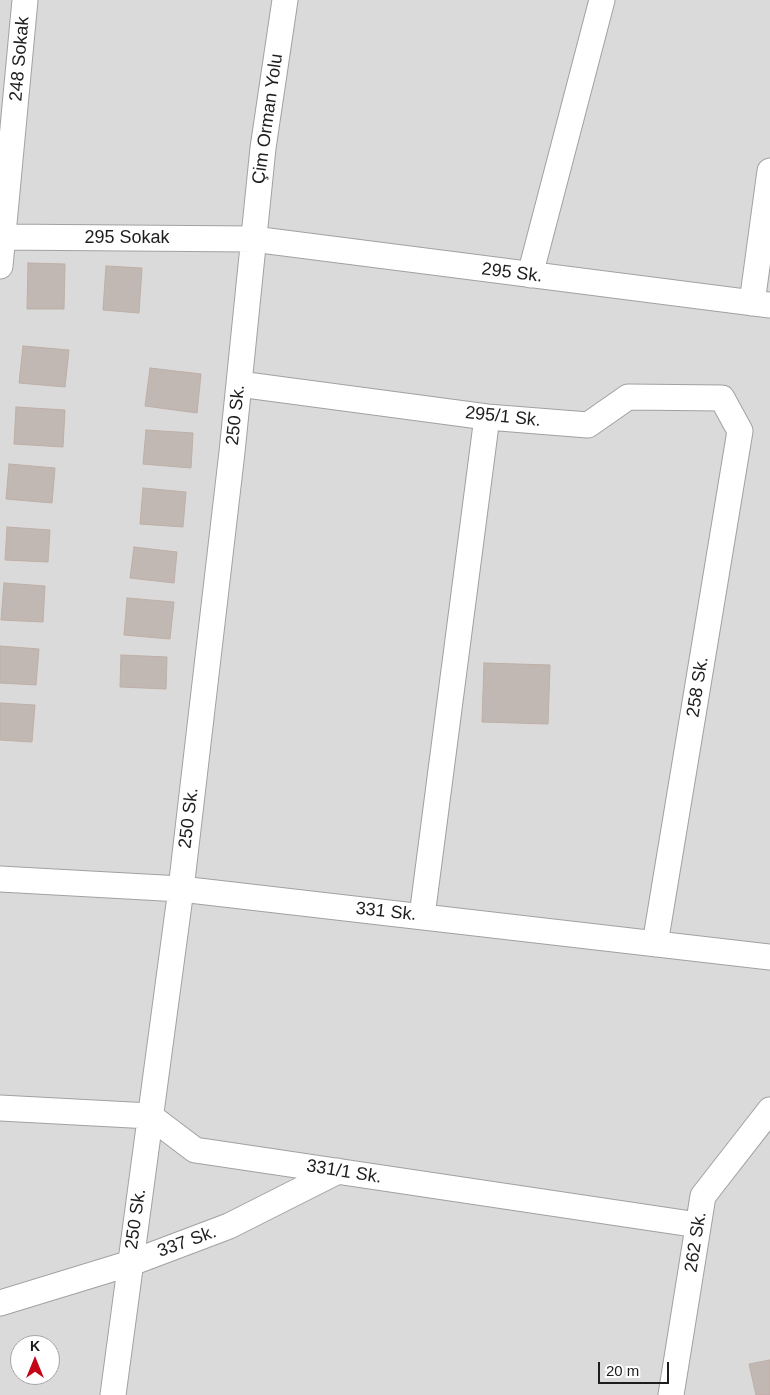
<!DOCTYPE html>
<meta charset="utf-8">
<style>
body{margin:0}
#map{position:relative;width:770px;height:1395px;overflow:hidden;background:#eee9e3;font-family:Helvetica,sans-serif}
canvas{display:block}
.north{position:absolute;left:10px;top:1335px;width:50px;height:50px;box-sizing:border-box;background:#fff;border:1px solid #a5a5a5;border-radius:50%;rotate:0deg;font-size:14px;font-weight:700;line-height:20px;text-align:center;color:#1d1d1d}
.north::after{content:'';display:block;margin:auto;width:18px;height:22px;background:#c40617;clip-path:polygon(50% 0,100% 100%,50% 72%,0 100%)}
.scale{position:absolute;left:598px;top:1362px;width:71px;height:22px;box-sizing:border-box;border:2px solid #1d1d1d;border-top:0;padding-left:6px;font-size:15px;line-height:18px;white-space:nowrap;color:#1d1d1d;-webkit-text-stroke:4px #fff;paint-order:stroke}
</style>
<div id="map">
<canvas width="770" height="1395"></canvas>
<div class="north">K</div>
<div class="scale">20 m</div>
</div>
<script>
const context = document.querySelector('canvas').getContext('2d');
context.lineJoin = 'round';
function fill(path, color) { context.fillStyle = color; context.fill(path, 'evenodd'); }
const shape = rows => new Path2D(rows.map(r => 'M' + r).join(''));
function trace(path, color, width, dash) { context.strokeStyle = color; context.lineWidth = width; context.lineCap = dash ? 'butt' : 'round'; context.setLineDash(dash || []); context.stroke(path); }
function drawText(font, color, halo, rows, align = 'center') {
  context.font = font + ' Helvetica,sans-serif'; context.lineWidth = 5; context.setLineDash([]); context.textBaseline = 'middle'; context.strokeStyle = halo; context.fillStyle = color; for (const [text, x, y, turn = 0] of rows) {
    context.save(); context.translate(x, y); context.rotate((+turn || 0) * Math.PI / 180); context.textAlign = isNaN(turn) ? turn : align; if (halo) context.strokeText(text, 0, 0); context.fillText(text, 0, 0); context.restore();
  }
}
fill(shape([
 [0,0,770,0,770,1395,0,1395],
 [20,1345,50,1345,50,1375,20,1375]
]), '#dbdada');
const building = shape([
 [28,263,65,264,64,309,27,309,28,263],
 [106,266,142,268,139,313,103,310,106,266],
 [23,346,69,350,65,387,19,383,23,346],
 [150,368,201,374,197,413,145,406,150,368],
 [16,407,65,410,63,447,14,444,16,407],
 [146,430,193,433,191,468,143,464,146,430],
 [9,464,55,468,52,503,6,499,9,464],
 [143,488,186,492,183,527,140,524,143,488],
 [7,527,50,530,48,562,5,560,7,527],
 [134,547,177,552,174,583,130,578,134,547],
 [4,583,45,586,43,622,1,620,4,583],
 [127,598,174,602,170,639,124,635,127,598],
 [0,646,39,649,36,685,0,683,0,646],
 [121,655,167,657,166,689,120,687,121,655],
 [484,663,550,665,548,724,482,722,484,663],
 [0,703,35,705,32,742,0,740,0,703],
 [770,1360,770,1395,756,1395,749,1364,770,1360]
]);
fill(building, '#c2b8b3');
trace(building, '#bfafa6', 1);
const street = shape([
 [0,237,253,239,770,305],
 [0,266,25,0],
 [530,275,602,0],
 [752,303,770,171],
 [239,384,487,417,588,425,628,397,722,398,740,431,655,944],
 [0,879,181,889,770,957],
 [422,916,487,417],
 [0,1108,150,1116,195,1150,698,1225],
 [0,1303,131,1263,229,1226,338,1171],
 [113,1395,181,889,232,452,263,148,285,0],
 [671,1395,703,1196,770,1110]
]);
trace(street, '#a1a1a1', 27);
trace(street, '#fff', 25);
drawText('18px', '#1d1d1d', '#fff', [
 ["248 Sokak",20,59,-85],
 ["Çim Orman Yolu",268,119,-82],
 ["295 Sokak",127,238],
 ["295 Sk.",512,273,7],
 ["250 Sk.",236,415,-84],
 ["295/1 Sk.",503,417,6],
 ["258 Sk.",698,687,-81],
 ["250 Sk.",189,818,-83],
 ["331 Sk.",386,912,6],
 ["331/1 Sk.",344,1172,9],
 ["250 Sk.",136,1219,-82],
 ["337 Sk.",187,1242,-20],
 ["262 Sk.",696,1242,-81]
]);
</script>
